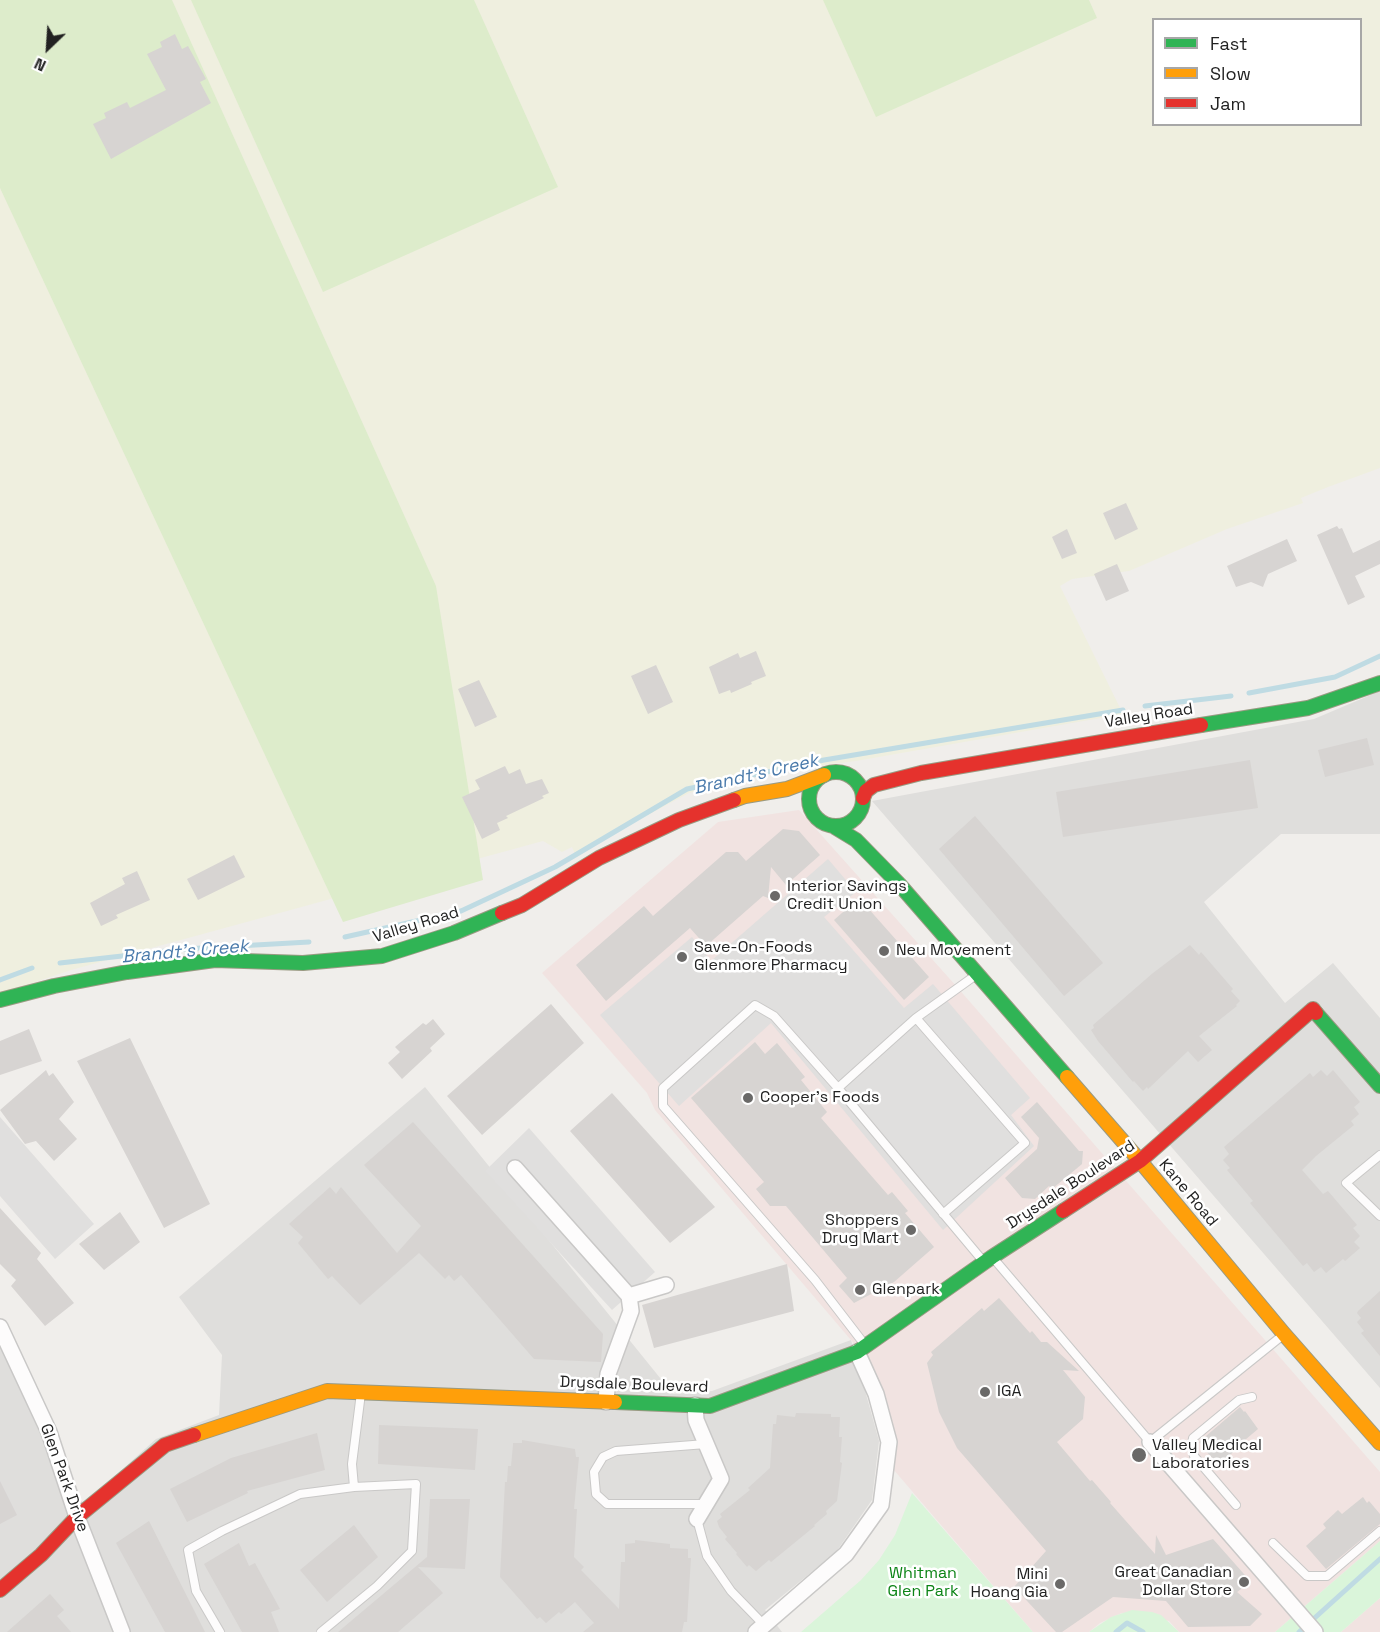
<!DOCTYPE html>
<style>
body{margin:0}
#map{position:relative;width:1380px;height:1632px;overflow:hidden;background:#f0eeeb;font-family:"Space Grotesk",sans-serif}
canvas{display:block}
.legend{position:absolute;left:1152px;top:18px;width:210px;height:108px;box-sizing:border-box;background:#fff;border:2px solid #a7a7a7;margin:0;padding:8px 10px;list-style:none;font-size:18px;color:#222}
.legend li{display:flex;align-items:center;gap:12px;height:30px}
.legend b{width:30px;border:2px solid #a7a7a7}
.north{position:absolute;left:18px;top:18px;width:60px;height:60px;-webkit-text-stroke:4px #fff;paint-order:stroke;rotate:205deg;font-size:16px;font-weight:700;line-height:24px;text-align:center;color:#222}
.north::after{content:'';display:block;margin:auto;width:21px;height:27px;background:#222;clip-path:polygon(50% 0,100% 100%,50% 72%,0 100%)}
</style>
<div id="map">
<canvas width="1380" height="1632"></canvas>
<ul class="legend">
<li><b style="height:8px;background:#30b455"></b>Fast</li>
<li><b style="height:8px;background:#ff9f0a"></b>Slow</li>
<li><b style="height:8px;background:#e5322d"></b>Jam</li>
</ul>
<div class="north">N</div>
</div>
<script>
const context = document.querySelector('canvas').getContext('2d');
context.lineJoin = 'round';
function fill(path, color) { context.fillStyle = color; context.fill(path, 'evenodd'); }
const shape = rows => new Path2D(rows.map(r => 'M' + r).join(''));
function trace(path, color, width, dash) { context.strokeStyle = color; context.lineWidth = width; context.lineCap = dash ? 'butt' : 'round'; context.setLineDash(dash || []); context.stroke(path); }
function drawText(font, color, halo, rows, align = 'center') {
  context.font = font + ' "Space Grotesk",sans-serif'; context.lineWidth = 5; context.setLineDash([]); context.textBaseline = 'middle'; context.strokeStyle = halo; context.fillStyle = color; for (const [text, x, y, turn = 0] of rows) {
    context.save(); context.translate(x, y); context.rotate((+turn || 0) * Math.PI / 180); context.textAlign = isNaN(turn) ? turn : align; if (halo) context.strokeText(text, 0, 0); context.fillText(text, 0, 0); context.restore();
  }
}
fill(shape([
 [1380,691,1380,834,1281,834,1204,902,1285,1003,1333,963,1380,1018,1380,1388,872,801,1314,719],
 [425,1087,673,1394,712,1391,851,1340,879,1441,872,1500,836,1552,765,1610,782,1632,0,1632,0,1344,75,1512,156,1439,219,1415,222,1355,179,1297]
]), '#dfdedc');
fill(shape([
 [799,810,957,987,1380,1472,1380,1541,1275,1632,1179,1632,1169,1621,1122,1613,1100,1623,1089,1632,1033,1632,893,1469,856,1346,655,1110,647,1093,542,973,718,822],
 [1380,1598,1380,1632,1341,1632]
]), '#f1e3e1');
fill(shape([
 [0,0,1380,0,1380,468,1328,487,1301,498,1303,503,1227,529,1129,571,1072,579,1060,586,1123,714,856,761,770,772,689,793,575,854,572,847,562,852,543,841,71,970,0,994],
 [1154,20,1360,20,1360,124,1154,124]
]), '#efefdf');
fill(shape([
 [0,0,172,0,436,586,483,880,343,922,0,188],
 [191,0,474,0,558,187,323,292],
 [823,0,1089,0,1097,18,876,117]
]), '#ddeccb');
fill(shape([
 [912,1493,1033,1632,801,1632,861,1580,879,1560,895,1535],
 [1380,1541,1380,1598,1341,1632,1275,1632],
 [1132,1610,1152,1612,1161,1615,1179,1632,1089,1632,1111,1617]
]), '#daf5da');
fill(shape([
 [828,859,856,892,824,917,904,1008,933,984,1030,1098,1011,1115,1034,1146,943,1230,771,1023,679,1106,600,1015,692,937,711,961],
 [0,1117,94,1224,55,1259,0,1196],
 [529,1128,655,1272,612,1310,485,1171]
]), '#e0dfde');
trace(shape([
 [1249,693,1335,677,1380,656],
 [1145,706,1231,696],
 [345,937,461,911,555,867,687,789,824,760,1123,710],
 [60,963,184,949,309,942],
 [0,980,32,968],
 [1116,1632,1127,1623,1143,1632],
 [1299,1632,1380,1559]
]), '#bfdbe3', 5);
fill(shape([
 [175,34,182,49,188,46,206,79,200,82,211,103,111,159,93,124,106,118,104,113,127,102,130,108,166,90,147,54,162,47,160,42],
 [1126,503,1138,529,1115,540,1103,513],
 [1337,526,1339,529,1342,528,1353,553,1380,540,1380,564,1355,576,1365,597,1348,605,1317,535],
 [1067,529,1077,553,1062,559,1052,537],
 [1287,539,1297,561,1268,574,1263,587,1251,582,1236,587,1227,566],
 [1117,564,1129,591,1106,601,1094,574],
 [756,651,766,676,751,682,752,684,731,693,730,690,719,694,709,667,738,653,740,658],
 [656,665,673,702,648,714,631,676],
 [479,680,497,717,475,727,458,689],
 [1367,738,1374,765,1325,777,1318,750],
 [1250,760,1258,808,1063,837,1056,792],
 [505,766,509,774,520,769,526,784,542,779,549,793,542,796,544,798,506,816,508,818,497,823,500,830,482,839,462,797,480,789,475,780],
 [975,816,1103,963,1064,996,939,849],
 [783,829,799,831,820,855,786,885,771,867,768,898,763,896,706,946,690,928,606,1001,576,965,644,906,653,916,726,852,738,852,746,861],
 [234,855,245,877,198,900,187,879],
 [137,871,150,900,116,915,118,918,101,926,90,903,125,884,122,878],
 [859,898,929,977,904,1000,834,920],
 [1190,945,1199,955,1201,952,1233,989,1231,991,1240,1001,1236,1005,1237,1006,1199,1036,1212,1050,1198,1062,1188,1051,1148,1089,1147,1087,1143,1091,1134,1081,1133,1082,1098,1041,1091,1030,1094,1028,1093,1025,1153,973],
 [551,1004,584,1043,482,1135,447,1096],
 [433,1019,445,1034,430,1048,432,1051,402,1079,388,1063,400,1052,395,1047,423,1023,426,1025],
 [29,1029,42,1061,0,1075,0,1041],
 [130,1038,210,1204,164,1228,77,1061],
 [755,1042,765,1054,777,1043,805,1077,801,1080,827,1112,821,1118,888,1195,892,1192,908,1211,905,1213,934,1247,894,1282,854,1303,839,1286,847,1278,786,1206,770,1206,756,1189,764,1182,691,1098],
 [46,1070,49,1076,53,1073,74,1102,59,1119,77,1139,54,1161,36,1141,25,1144,0,1110],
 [1321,1070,1327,1076,1333,1070,1360,1102,1354,1107,1359,1114,1351,1121,1354,1125,1316,1156,1302,1170,1323,1194,1328,1191,1357,1225,1353,1228,1360,1236,1354,1242,1360,1248,1345,1261,1343,1259,1326,1273,1321,1267,1314,1272,1307,1263,1303,1266,1250,1203,1253,1201,1227,1170,1230,1168,1223,1160,1229,1154,1224,1147,1310,1073,1313,1077],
 [612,1093,715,1207,670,1243,570,1131],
 [1037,1102,1079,1151,1083,1151,1082,1164,1052,1189,1049,1186,1035,1199,1022,1198,1005,1178,1037,1149,1039,1138,1021,1117],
 [413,1122,603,1334,601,1362,534,1359,461,1275,454,1281,449,1275,445,1279,419,1253,360,1305,332,1276,328,1279,298,1243,303,1237,289,1224,330,1187,336,1194,341,1187,397,1253,421,1226,364,1165],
 [0,1208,41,1253,37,1259,74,1303,45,1326,11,1286,16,1280,0,1264],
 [120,1212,140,1242,104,1270,79,1244],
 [787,1264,794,1311,654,1348,642,1305],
 [1380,1291,1380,1356,1361,1333,1364,1331,1357,1322,1361,1318,1357,1313,1358,1311],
 [999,1298,1030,1333,1032,1331,1041,1342,1047,1342,1079,1371,1063,1370,1085,1397,1083,1419,1057,1442,1090,1481,1092,1480,1111,1502,1110,1503,1155,1554,1156,1535,1166,1555,1213,1539,1251,1582,1237,1592,1262,1614,1250,1626,1188,1627,1166,1601,1113,1597,1062,1632,1056,1632,1014,1587,1046,1551,957,1448,939,1412,927,1363,933,1355,931,1352,982,1308,984,1311],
 [1240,1407,1244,1412,1245,1411,1258,1429,1239,1445,1240,1447,1218,1464,1203,1448,1204,1447,1199,1442],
 [796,1413,831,1414,831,1417,840,1417,839,1437,842,1437,840,1462,842,1463,837,1501,826,1511,827,1514,814,1525,815,1526,771,1562,769,1560,756,1571,749,1565,747,1567,736,1554,737,1553,725,1539,727,1537,719,1527,717,1521,722,1517,720,1514,750,1490,748,1488,770,1468,773,1424,776,1424,777,1415,795,1417],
 [379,1425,478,1429,475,1470,378,1464],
 [317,1433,325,1470,247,1491,248,1493,187,1522,170,1489,231,1458],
 [522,1440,575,1449,576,1457,579,1457,574,1509,577,1509,574,1557,584,1567,581,1570,619,1609,621,1562,625,1562,625,1544,635,1543,635,1540,670,1544,670,1548,688,1549,688,1558,691,1558,688,1605,687,1622,684,1622,682,1632,583,1632,594,1623,575,1602,561,1614,559,1612,546,1623,540,1617,537,1619,500,1577,505,1482,507,1482,508,1466,511,1466,513,1445,513,1443,522,1443],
 [0,1481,17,1515,0,1524],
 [1363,1497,1367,1503,1369,1501,1380,1514,1380,1524,1326,1569,1306,1546,1326,1528,1323,1524,1338,1510,1342,1514],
 [430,1499,470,1499,465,1569,418,1567,443,1593,398,1632,338,1632,427,1557],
 [149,1521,205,1632,165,1632,116,1543],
 [354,1525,378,1557,327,1602,300,1570],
 [239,1543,249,1566,255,1563,280,1609,271,1612,279,1632,242,1632,204,1564],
 [50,1594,64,1610,57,1616,71,1632,7,1632]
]), '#d7d4d2');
const lane = shape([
 [976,975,916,1018,838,1088,983,1261],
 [916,1018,1025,1143,943,1214],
 [838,1088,774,1016,755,1005,663,1088,663,1106,815,1280,865,1345],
 [1380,1155,1346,1183,1380,1216],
 [994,1259,1150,1442,1283,1335],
 [354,1487,352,1464,361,1393],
 [706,1504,607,1504,596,1494,594,1472,603,1457,616,1451,706,1444],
 [1236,1505,1194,1456,1192,1445,1193,1438,1239,1400,1252,1397],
 [697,1519,707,1556,731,1591,764,1625],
 [1273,1543,1307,1576,1327,1576,1380,1531],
 [220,1632,196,1591,188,1550,222,1531,300,1494,354,1487,416,1484,412,1551,377,1586,321,1632]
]);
const street = shape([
 [515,1168,629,1296,631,1311,608,1374,606,1402],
 [629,1296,666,1285],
 [0,1327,49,1432,77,1517,122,1632],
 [695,1405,696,1420,721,1479,697,1519],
 [1150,1442,1315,1632],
 [756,1632,846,1554,881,1505,889,1442,876,1394,857,1352]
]);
const fast = shape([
 [1201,725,1308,708,1380,683],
 '809 799a27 27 0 1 1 54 0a27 27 0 1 1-54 0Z',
 [833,826,856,840,899,884,1067,1077],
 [0,1000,54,986,127,972,215,960,303,963,382,956,454,933,502,913],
 [1316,1013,1380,1086],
 [615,1402,710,1406,857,1352,992,1257,1063,1211]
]);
const slow = shape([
 [734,800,745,796,787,789,824,775],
 [1067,1077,1140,1161,1284,1334,1380,1443],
 [194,1435,327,1391,615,1402]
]);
const jam = shape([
 [863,798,866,791,874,785,921,773,1201,725],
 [502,913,522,905,599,858,679,820,734,800],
 [1063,1211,1140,1161,1313,1009,1316,1013],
 [0,1590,41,1555,77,1517,165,1445,194,1435]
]);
trace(lane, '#c9c8c7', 10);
trace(street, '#c9c8c7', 18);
trace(fast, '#999a82', 16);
trace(slow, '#999a82', 16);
trace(jam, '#999a82', 16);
trace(lane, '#fdfcfc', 8);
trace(street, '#fdfcfc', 15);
trace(fast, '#30b455', 14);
trace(slow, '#ff9f0a', 14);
trace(jam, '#e5322d', 14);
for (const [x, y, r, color] of [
 [775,896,6,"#6a6968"],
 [884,951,6,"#6a6968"],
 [682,957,6,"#6a6968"],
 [748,1098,6,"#6a6968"],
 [911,1230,6,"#6a6968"],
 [860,1290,6,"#6a6968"],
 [985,1392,6,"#6a6968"],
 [1139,1455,8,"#6a6968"],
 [1244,1582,6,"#6a6968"],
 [1060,1584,6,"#6a6968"]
]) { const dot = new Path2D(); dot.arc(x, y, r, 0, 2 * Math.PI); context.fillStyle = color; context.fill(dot); trace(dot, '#fff', 2); }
drawText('16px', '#222', '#fff', [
 ["Valley Road",1149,716,-9],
 ["Valley Road",416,925,-17],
 ["Drysdale Boulevard",1071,1185,-33],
 ["Kane Road",1188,1193,50],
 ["Drysdale Boulevard",634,1385,2],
 ["Glen Park Drive",64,1478,70]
]);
drawText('16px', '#222', '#fff', [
 ["Interior Savings",787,887],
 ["Credit Union",787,905],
 ["Save-On-Foods",694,948],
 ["Glenmore Pharmacy",694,966],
 ["Neu Movement",896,951],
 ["Cooper's Foods",760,1098],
 ["Shoppers",899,1221,"right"],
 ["Drug Mart",899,1239,"right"],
 ["Glenpark",872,1290],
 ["IGA",997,1392],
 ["Valley Medical",1152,1446],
 ["Laboratories",1152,1464],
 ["Great Canadian",1232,1573,"right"],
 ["Dollar Store",1232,1591,"right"],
 ["Mini",1048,1575,"right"],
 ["Hoang Gia",1048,1593,"right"]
], 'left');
drawText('16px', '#0c8416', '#fff', [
 ["Whitman",923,1574],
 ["Glen Park",923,1592]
]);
drawText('italic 18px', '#4a7aab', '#fff', [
 ["Brandt's Creek",756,775,-13],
 ["Brandt's Creek",185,952,-5]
]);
</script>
